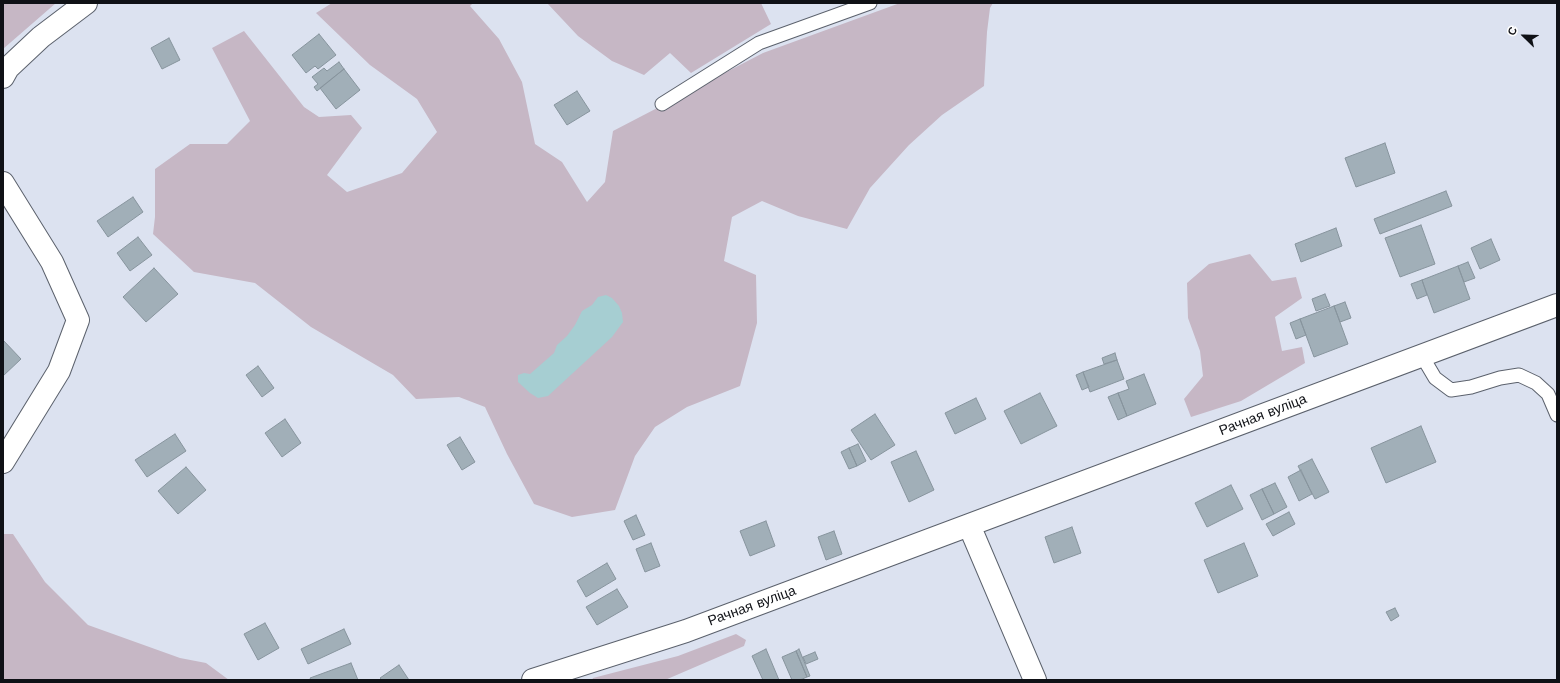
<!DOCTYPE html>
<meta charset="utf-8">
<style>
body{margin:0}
#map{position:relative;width:1560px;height:683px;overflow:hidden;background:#dce2f0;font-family:"Work Sans",sans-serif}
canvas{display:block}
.frame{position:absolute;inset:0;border:4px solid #0f1116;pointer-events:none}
.north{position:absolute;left:1504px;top:16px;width:40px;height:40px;-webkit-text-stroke:3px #fff;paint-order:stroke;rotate:293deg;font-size:11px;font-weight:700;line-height:16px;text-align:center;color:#0f1116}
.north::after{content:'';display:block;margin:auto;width:14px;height:18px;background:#0f1116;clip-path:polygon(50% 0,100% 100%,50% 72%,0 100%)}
</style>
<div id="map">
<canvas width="1560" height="683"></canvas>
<div class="frame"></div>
<div class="north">С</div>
</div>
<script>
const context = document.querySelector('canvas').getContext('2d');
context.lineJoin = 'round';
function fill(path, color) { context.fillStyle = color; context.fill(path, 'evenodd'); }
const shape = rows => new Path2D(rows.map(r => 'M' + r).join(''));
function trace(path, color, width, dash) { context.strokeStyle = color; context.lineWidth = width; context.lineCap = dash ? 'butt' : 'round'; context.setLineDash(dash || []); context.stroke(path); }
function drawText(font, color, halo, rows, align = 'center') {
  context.font = font + ' "Work Sans",sans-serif'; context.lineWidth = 3.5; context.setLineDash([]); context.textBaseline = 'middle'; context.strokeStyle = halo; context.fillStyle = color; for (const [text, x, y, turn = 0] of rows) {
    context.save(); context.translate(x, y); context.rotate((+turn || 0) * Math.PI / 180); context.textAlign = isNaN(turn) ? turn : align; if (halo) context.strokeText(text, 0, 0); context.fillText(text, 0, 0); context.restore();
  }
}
fill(shape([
 [3,3,56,3,3,49],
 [332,3,473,3,470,6,499,39,522,82,535,144,562,162,587,202,605,182,613,131,763,53,900,3,993,3,990,8,987,32,984,86,942,115,909,145,870,188,847,229,798,216,762,201,732,217,724,261,756,275,757,323,740,386,687,407,655,427,635,456,615,510,572,517,534,504,507,454,485,407,459,397,416,399,393,375,311,327,255,283,194,272,153,234,155,217,155,169,190,144,227,144,250,121,212,48,244,31,304,107,319,117,351,115,362,128,327,175,347,192,402,173,437,132,417,99,370,65,316,13],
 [547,3,761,3,771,24,691,73,670,53,644,75,612,61,578,36],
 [1250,254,1272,281,1296,277,1302,298,1275,317,1282,351,1302,347,1305,363,1241,401,1191,417,1184,399,1203,376,1200,351,1188,318,1187,283,1209,264],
 [3,534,13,534,45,582,88,625,180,658,206,663,229,680,3,680],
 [736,634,746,640,744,646,665,680,592,680,593,678,678,656]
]), '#c6b7c5');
fill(shape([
 [606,295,612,298,619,306,622,313,623,322,612,337,548,396,538,398,530,393,518,382,518,375,524,373,530,374,554,353,557,345,567,336,575,325,582,311,592,305,598,297]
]), '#a6ced2');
const building = shape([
 [319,34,336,55,318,69,315,66,306,73,292,55,319,34],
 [169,38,180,60,162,69,151,48,169,38],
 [339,62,344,69,317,91,314,87,318,84,312,77,324,68,327,71,339,62],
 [344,69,360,90,336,109,320,88,344,69],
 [577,91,590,111,567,125,554,105,577,91],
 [1385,143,1395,173,1356,187,1345,158,1385,143],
 [1446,191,1452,206,1380,234,1374,219,1446,191],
 [133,197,143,212,108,237,97,221,133,197],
 [1421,225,1435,264,1400,277,1385,238,1421,225],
 [1336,228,1342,246,1301,262,1295,244,1336,228],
 [138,237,152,255,130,271,117,253,138,237],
 [1491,239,1500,260,1480,269,1471,248,1491,239],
 [1468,262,1475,278,1464,282,1458,266,1468,262],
 [1458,266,1470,299,1434,313,1422,280,1458,266],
 [154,268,178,294,146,322,123,297,154,268],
 [1422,280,1427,295,1417,299,1411,284,1422,280],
 [1325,294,1330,306,1316,311,1312,299,1325,294],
 [1345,302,1351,318,1340,322,1334,306,1345,302],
 [1334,306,1348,344,1314,357,1300,319,1334,306],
 [1300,319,1306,335,1296,339,1290,323,1300,319],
 [3,340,21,359,3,376,3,340],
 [1115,353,1117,360,1104,364,1102,358,1115,353],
 [1117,360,1124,379,1090,392,1083,372,1117,360],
 [258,366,274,388,262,397,246,375,258,366],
 [1083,372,1089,387,1082,390,1076,375,1083,372],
 [1144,374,1156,404,1127,416,1118,393,1129,389,1126,381,1144,374],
 [1040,393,1057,426,1021,444,1004,411,1040,393],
 [1118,393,1127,416,1118,420,1108,397,1118,393],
 [976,398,986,419,955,434,945,413,976,398],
 [875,414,895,445,871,460,851,430,875,414],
 [285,419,301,443,282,457,265,433,285,419],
 [1421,426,1436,462,1386,483,1371,448,1421,426],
 [175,434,186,451,147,477,135,460,175,434],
 [460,437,475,462,462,470,447,445,460,437],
 [858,444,866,461,857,466,849,448,858,444],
 [849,448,857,466,849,469,841,452,849,448],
 [916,451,934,490,909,502,891,462,916,451],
 [1312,459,1329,492,1315,499,1298,466,1312,459],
 [186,467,206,490,178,514,158,491,186,467],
 [1301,470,1312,494,1299,501,1288,477,1301,470],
 [1275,483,1287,507,1274,514,1262,489,1275,483],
 [1231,485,1243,509,1207,527,1195,503,1231,485],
 [1262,489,1274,514,1262,520,1250,495,1262,489],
 [1289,512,1295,524,1273,536,1266,524,1289,512],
 [636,515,645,535,633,540,624,521,636,515],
 [766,521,775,546,750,556,740,531,766,521],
 [1072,527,1081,553,1054,563,1045,537,1072,527],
 [834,531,842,554,826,560,818,537,834,531],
 [651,543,660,566,645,572,636,549,651,543],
 [1244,543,1258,576,1218,593,1204,560,1244,543],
 [607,563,616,579,586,597,577,581,607,563],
 [617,589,628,607,597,625,586,607,617,589],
 [1395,608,1399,616,1391,621,1386,612,1395,608],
 [265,623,279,648,258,660,244,634,265,623],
 [344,629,351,644,308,664,301,649,344,629],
 [766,649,779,680,763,680,752,656,766,649],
 [799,649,810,676,807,677,796,651,799,649],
 [796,651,807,677,800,680,792,680,782,657,796,651],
 [815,652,818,659,806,664,803,657,815,652],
 [351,663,358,680,311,680,310,678,351,663],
 [399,665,409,680,382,680,380,678,399,665]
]);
fill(building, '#a1afb8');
trace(building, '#87949d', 1);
const service = shape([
 [662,104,759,43,870,3],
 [1422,356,1435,378,1451,390,1471,387,1500,378,1519,375,1536,383,1548,394,1557,415]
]);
const minor = shape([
 [3,77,8,68,41,37,86,3],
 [3,183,52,262,78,320,59,371,3,462],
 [969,525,1035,680],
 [533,680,686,631,1557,305]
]);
trace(service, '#5b616c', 15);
trace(minor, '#5b616c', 24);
trace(service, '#fff', 13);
trace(minor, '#fff', 22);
drawText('14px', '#0f1116', '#fff', [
 ["Рачная вуліца",1263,415,-21],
 ["Рачная вуліца",752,606,-20]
]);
</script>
